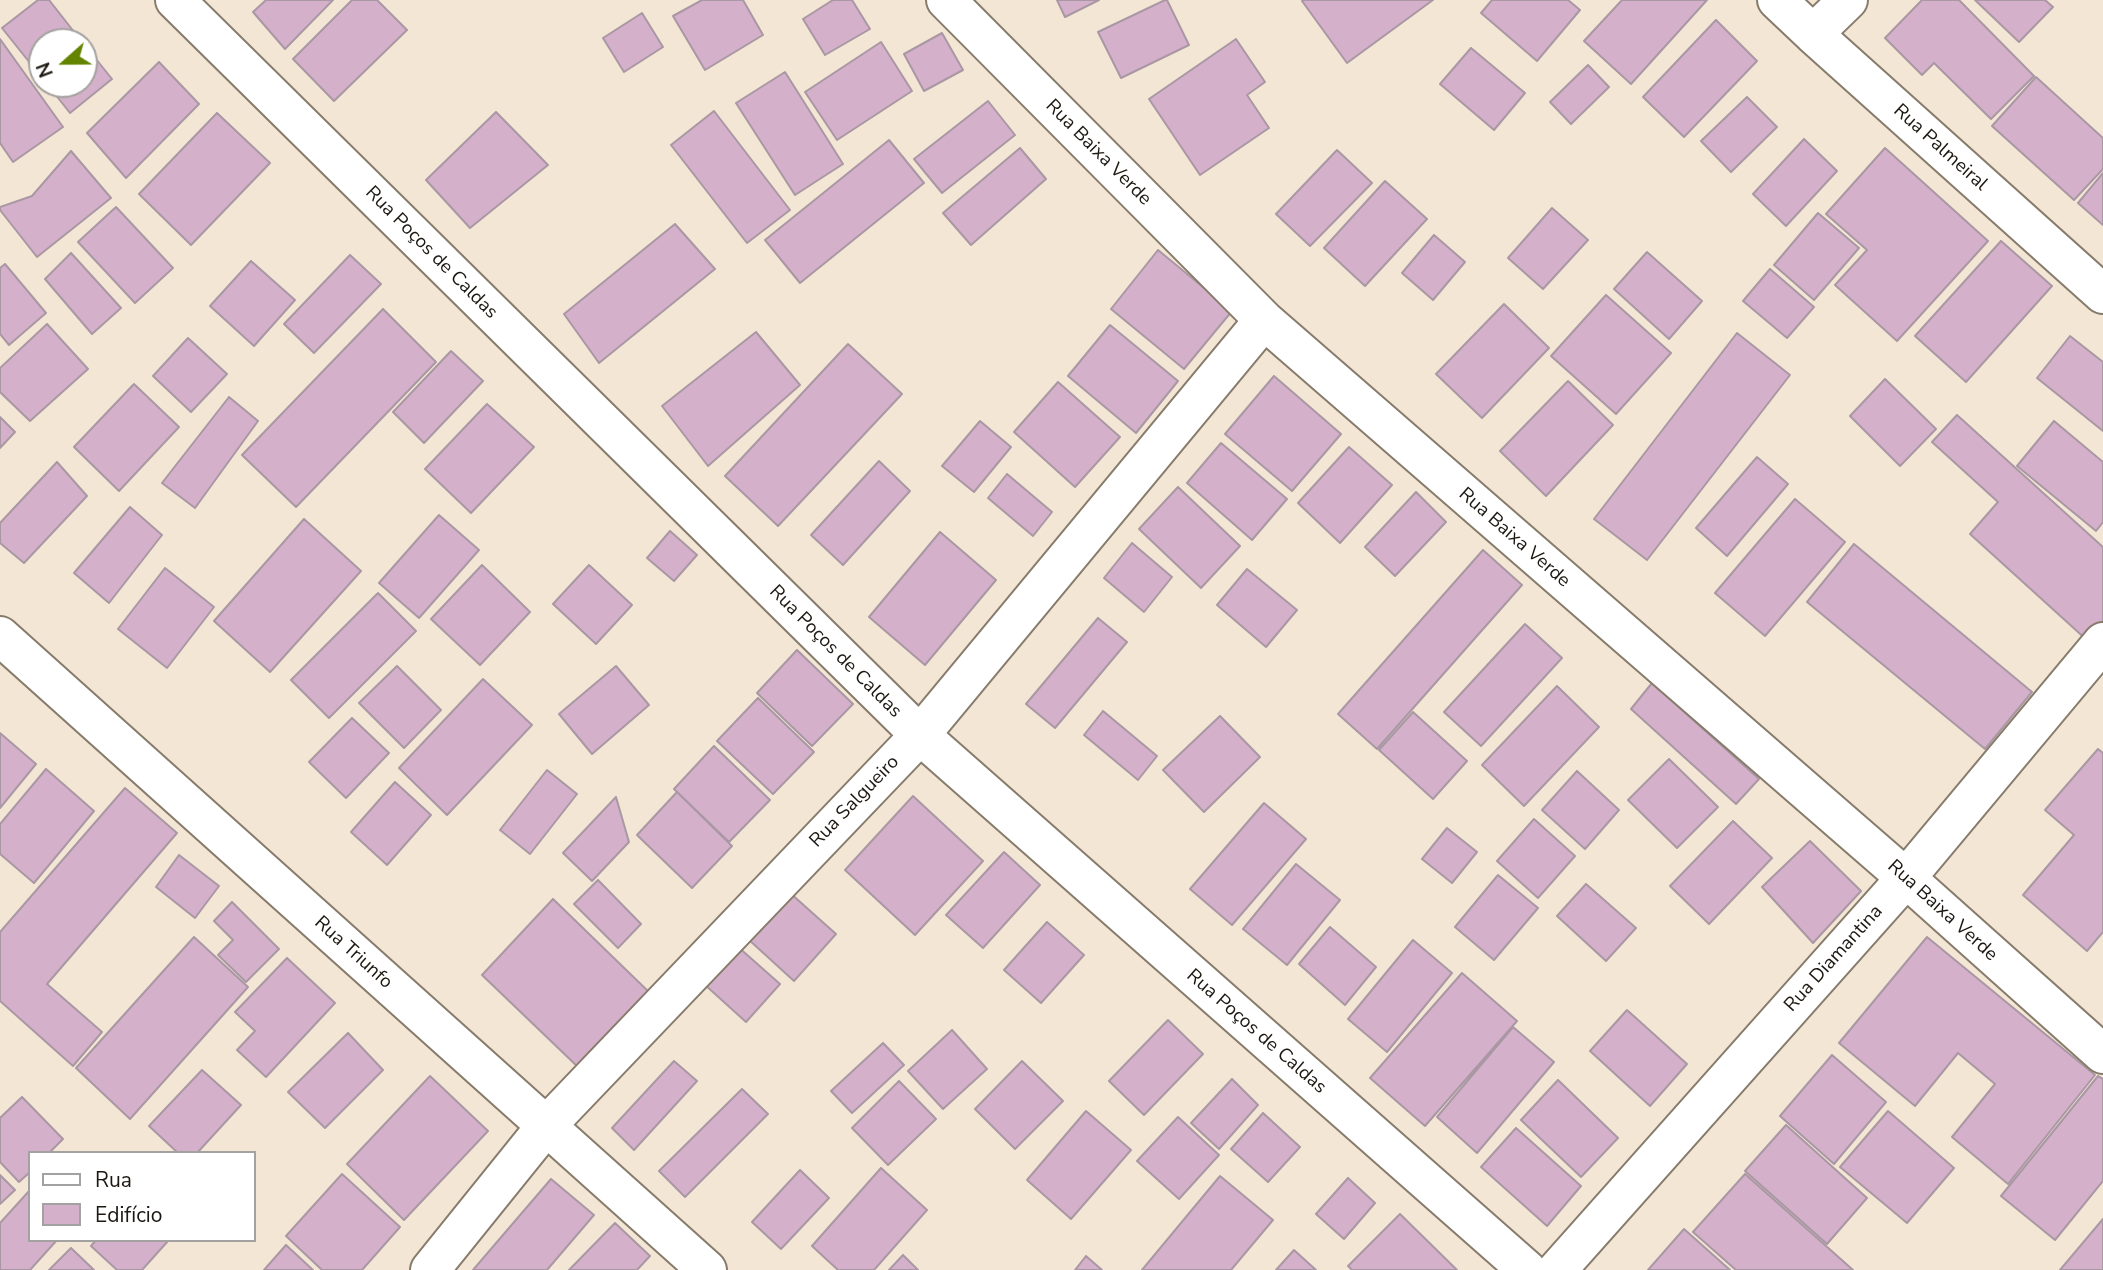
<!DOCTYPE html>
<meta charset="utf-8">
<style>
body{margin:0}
#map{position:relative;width:2103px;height:1270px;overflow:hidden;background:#f3e6d4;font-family:"Nunito Sans",sans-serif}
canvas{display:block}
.legend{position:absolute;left:28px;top:1151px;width:228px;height:91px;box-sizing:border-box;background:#fff;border:2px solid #a4a2a0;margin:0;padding:9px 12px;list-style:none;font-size:21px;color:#1c1711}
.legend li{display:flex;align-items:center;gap:14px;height:35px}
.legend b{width:35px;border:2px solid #a4a2a0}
.north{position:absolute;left:28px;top:28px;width:70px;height:70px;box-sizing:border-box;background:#fff;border:2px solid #a4a2a0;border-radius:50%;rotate:249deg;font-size:19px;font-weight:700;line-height:28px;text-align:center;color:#1c1711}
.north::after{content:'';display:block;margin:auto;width:24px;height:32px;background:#638400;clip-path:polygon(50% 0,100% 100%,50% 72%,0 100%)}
</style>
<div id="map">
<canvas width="2103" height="1270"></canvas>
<ul class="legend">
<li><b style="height:9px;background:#fff"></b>Rua</li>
<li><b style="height:19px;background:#d4b0ca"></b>Edifício</li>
</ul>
<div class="north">N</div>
</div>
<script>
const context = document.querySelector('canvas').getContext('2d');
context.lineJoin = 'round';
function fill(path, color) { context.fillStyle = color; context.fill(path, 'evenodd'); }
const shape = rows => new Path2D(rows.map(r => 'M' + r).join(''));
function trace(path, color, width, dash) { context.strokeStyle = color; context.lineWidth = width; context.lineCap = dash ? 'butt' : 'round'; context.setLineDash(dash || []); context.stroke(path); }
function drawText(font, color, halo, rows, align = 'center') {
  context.font = font + ' "Nunito Sans",sans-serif'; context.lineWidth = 5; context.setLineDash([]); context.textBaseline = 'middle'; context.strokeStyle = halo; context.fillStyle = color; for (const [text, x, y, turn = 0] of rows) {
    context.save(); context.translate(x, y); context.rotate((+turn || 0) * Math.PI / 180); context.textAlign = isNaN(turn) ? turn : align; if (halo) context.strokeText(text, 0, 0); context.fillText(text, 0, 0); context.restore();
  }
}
const building = shape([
 [38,0,49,0,82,42,42,42,42,78,2,28,38,0],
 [266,0,333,0,285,49,253,12,266,0],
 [352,0,377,0,407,30,334,101,293,59,352,0],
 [702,0,743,0,763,35,705,70,673,16,702,0],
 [833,0,852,0,870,29,825,55,803,19,833,0],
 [1057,0,1099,0,1065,17,1057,0],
 [1165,0,1167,0,1189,45,1121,78,1098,32,1165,0],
 [1303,0,1433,0,1347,63,1302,1,1303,0],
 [1492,0,1568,0,1580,10,1537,61,1481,13,1492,0],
 [1622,0,1707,0,1631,84,1584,41,1622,0],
 [1922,0,1959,0,2034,76,1991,119,1934,63,1922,75,1885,38,1922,0],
 [1975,0,2045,0,2053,7,2019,42,1975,0],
 [642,13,663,47,624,72,603,38,642,13],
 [1716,20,1757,61,1684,137,1643,97,1716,20],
 [942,33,963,70,924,91,904,54,942,33],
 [0,39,63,127,13,162,0,143,0,39],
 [1236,39,1265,82,1247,95,1269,128,1200,175,1149,99,1236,39],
 [881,42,912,91,837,140,805,92,881,42],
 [84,44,112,79,70,113,47,84,84,84,84,44],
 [1471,48,1525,93,1494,130,1440,84,1471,48],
 [159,62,199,104,126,178,87,133,159,62],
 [1588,65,1609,87,1571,124,1550,102,1588,65],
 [785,72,843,164,795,195,736,103,785,72],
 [2036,77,2103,138,2103,169,2074,200,1992,126,2036,77],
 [1747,97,1777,127,1731,172,1701,141,1747,97],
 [988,101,1015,135,942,193,914,159,988,101],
 [714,111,790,210,747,243,671,145,714,111],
 [496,112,548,165,470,228,426,180,496,112],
 [217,113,270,163,191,245,139,194,217,113],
 [1804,139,1837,171,1786,226,1753,194,1804,139],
 [889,140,924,183,800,283,765,240,889,140],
 [1020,148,1046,179,971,245,943,213,1020,148],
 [1885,148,1988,241,1897,341,1835,285,1867,250,1826,214,1885,148],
 [1337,150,1372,183,1310,246,1276,214,1337,150],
 [71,151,111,198,37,257,0,210,0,207,32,196,71,151],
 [2103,173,2103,225,2078,203,2103,173],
 [1385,181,1427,219,1365,286,1324,248,1385,181],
 [116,207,173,268,135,303,78,242,116,207],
 [1552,208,1588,240,1543,289,1508,258,1552,208],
 [1818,213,1859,248,1814,300,1774,265,1818,213],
 [675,224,715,269,599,363,564,314,675,224],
 [1434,235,1465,262,1433,300,1402,273,1434,235],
 [2001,241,2052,286,1966,382,1915,336,2001,241],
 [1158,250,1232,311,1184,369,1111,309,1158,250],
 [1647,252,1702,301,1669,339,1614,289,1647,252],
 [71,253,121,308,92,334,45,279,71,253],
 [350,255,381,284,314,353,284,324,350,255],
 [251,261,295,300,254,346,210,306,251,261],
 [5,264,46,313,9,345,0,334,0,268,5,264],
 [1770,269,1814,307,1787,338,1743,301,1770,269],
 [1606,295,1671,353,1616,414,1551,356,1606,295],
 [1504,304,1549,348,1482,418,1436,374,1504,304],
 [383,309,436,362,296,507,242,455,383,309],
 [47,324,88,369,30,421,0,392,0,368,47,324],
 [1110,325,1178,381,1136,433,1068,376,1110,325],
 [756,332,800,385,708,466,662,406,756,332],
 [1737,333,1790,375,1647,560,1594,519,1737,333],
 [2070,336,2103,362,2103,431,2037,378,2070,336],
 [188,338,227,374,191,412,153,376,188,338],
 [848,344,902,394,778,526,725,476,848,344],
 [451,351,483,381,424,443,393,412,451,351],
 [1274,376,1341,434,1292,491,1225,434,1274,376],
 [1885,379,1936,429,1900,466,1850,416,1885,379],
 [1568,381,1613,425,1546,496,1500,451,1568,381],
 [1058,382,1120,437,1075,487,1014,432,1058,382],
 [134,384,179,427,119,491,74,447,134,384],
 [229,397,258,421,195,508,162,483,229,397],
 [487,404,534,447,471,513,425,469,487,404],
 [1957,415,2103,547,2103,626,2089,642,1970,534,1998,502,1932,442,1957,415],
 [0,417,15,432,0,448,0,417],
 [980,421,1011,447,974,492,942,466,980,421],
 [2054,421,2103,462,2103,522,2096,531,2017,466,2054,421],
 [1221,443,1287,499,1252,540,1187,483,1221,443],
 [1349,447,1392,485,1340,543,1298,503,1349,447],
 [1757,457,1788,484,1727,556,1696,528,1757,457],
 [879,461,910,491,843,565,811,535,879,461],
 [57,462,87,496,24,563,0,543,0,523,57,462],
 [1007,474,1052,512,1033,536,988,498,1007,474],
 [1178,487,1240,546,1201,588,1139,529,1178,487],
 [1416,492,1446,522,1395,576,1365,547,1416,492],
 [1795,499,1845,542,1765,636,1715,593,1795,499],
 [130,507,162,535,109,603,74,573,130,507],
 [439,515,479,550,419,618,379,583,439,515],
 [304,519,361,571,270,672,214,621,304,519],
 [670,531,697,555,674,581,647,558,670,531],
 [940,532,996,580,925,665,869,617,940,532],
 [1132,543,1172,577,1144,612,1104,578,1132,543],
 [1854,544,2032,692,1985,749,1807,602,1854,544],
 [1483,550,1522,585,1377,749,1338,714,1483,550],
 [482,565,530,612,480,665,431,619,482,565],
 [589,565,632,605,596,644,553,604,589,565],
 [165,568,214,607,167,668,118,629,165,568],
 [1247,569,1297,610,1266,647,1217,605,1247,569],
 [378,593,416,631,329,718,291,680,378,593],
 [1098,618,1127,642,1055,728,1026,704,1098,618],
 [1525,624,1562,658,1481,746,1444,712,1525,624],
 [797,650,853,704,812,746,757,693,797,650],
 [397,666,441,710,404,748,359,703,397,666],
 [616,666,649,705,592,754,559,714,616,666],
 [483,679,532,725,447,815,399,768,483,679],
 [1652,683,1759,779,1736,804,1631,709,1652,683],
 [1557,686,1599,727,1524,806,1482,765,1557,686],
 [758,698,814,752,773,794,717,741,758,698],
 [1103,711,1157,756,1138,780,1084,735,1103,711],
 [1413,712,1467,761,1433,799,1379,750,1413,712],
 [1220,716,1260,757,1204,812,1163,770,1220,716],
 [352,718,389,753,346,798,309,762,352,718],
 [0,733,36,764,0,808,0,733],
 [714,746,770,800,729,842,674,789,714,746],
 [2098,749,2103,753,2103,932,2087,951,2023,895,2074,835,2045,810,2098,749],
 [1669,759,1718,807,1677,848,1628,800,1669,759],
 [46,769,94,811,34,883,0,854,0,824,46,769],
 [547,770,577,794,530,854,500,830,547,770],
 [1577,771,1619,810,1585,849,1542,810,1577,771],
 [395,782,431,815,387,865,351,832,395,782],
 [125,788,177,833,47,984,102,1032,73,1066,0,1001,0,932,125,788],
 [677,792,732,846,692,888,637,835,677,792],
 [913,796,983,861,915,935,845,870,913,796],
 [616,797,629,842,592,881,563,853,616,797],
 [1264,803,1306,839,1232,925,1190,889,1264,803],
 [1534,819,1575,856,1538,898,1497,861,1534,819],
 [1733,821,1772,858,1709,924,1670,886,1733,821],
 [1447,828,1477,852,1452,883,1422,859,1447,828],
 [1810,841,1861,891,1813,943,1762,887,1810,841],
 [1004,852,1040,885,983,948,946,915,1004,852],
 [179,855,219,886,195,918,156,887,179,855],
 [1296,864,1340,900,1287,965,1243,929,1296,864],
 [1498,875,1538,908,1494,960,1455,927,1498,875],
 [598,880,641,924,618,948,574,904,598,880],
 [1586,884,1636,928,1606,961,1557,916,1586,884],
 [789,892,836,934,794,981,748,939,789,892],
 [553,899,651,994,580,1069,482,975,553,899],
 [232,902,279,949,246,982,218,955,233,940,214,921,232,902],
 [1047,922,1084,955,1041,1003,1004,970,1047,922],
 [1330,927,1376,967,1345,1005,1299,964,1330,927],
 [194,937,248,987,130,1119,76,1068,194,937],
 [1927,937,2095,1075,2008,1184,1952,1137,1995,1084,1958,1053,1915,1106,1839,1043,1927,937],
 [1413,940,1452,973,1387,1052,1348,1019,1413,940],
 [737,946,780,984,746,1022,704,984,737,946],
 [287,958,335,1003,266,1077,237,1050,255,1031,235,1012,287,958],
 [1462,973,1517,1021,1425,1126,1370,1078,1462,973],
 [1627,1010,1687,1064,1650,1106,1590,1051,1627,1010],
 [1168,1020,1203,1054,1144,1115,1109,1081,1168,1020],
 [1513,1027,1554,1062,1477,1153,1437,1117,1513,1027],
 [952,1030,987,1069,943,1109,908,1071,952,1030],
 [348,1033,383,1070,325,1128,288,1092,348,1033],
 [883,1043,904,1065,852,1113,831,1091,883,1043],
 [1832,1055,1886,1102,1834,1164,1780,1116,1832,1055],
 [674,1061,697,1081,634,1150,612,1128,674,1061],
 [1022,1061,1063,1101,1015,1149,975,1109,1022,1061],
 [202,1070,241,1105,197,1153,178,1153,149,1126,202,1070],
 [430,1076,488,1131,404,1220,347,1164,430,1076],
 [2098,1076,2103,1079,2103,1181,2055,1240,2001,1196,2098,1076],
 [1232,1079,1258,1105,1219,1149,1191,1123,1232,1079],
 [1558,1080,1618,1138,1581,1177,1521,1120,1558,1080],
 [899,1081,936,1119,888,1165,852,1128,899,1081],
 [742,1089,768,1114,685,1197,659,1171,742,1089],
 [22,1097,63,1139,49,1153,30,1153,30,1172,19,1182,0,1162,0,1118,22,1097],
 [1086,1111,1131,1150,1071,1219,1027,1180,1086,1111],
 [1888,1111,1954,1168,1907,1223,1840,1167,1888,1111],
 [1263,1113,1300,1147,1268,1182,1231,1149,1263,1113],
 [1178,1117,1219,1155,1179,1199,1137,1161,1178,1117],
 [1786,1125,1867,1198,1827,1244,1745,1171,1786,1125],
 [1516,1128,1581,1186,1547,1226,1481,1167,1516,1128],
 [881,1168,927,1210,874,1270,838,1270,812,1246,881,1168],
 [800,1170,829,1198,781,1249,752,1222,800,1170],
 [342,1174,400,1227,362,1270,322,1270,286,1236,342,1174],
 [1745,1174,1853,1270,1736,1270,1693,1232,1745,1174],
 [0,1175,15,1190,0,1204,0,1175],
 [1220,1176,1273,1220,1231,1270,1142,1270,1220,1176],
 [1348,1178,1375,1203,1344,1239,1316,1214,1348,1178],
 [551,1179,594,1215,547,1270,473,1270,551,1179],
 [30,1190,30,1240,57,1240,30,1270,0,1270,0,1223,30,1190],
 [1400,1214,1457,1270,1352,1270,1348,1266,1400,1214],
 [2103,1219,2103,1270,2060,1270,2103,1219],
 [615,1223,650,1256,637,1270,569,1270,615,1223],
 [1684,1229,1730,1270,1648,1270,1684,1229],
 [96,1240,167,1240,168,1241,142,1270,117,1270,91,1246,96,1240],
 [286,1245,313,1270,264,1270,286,1245],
 [71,1248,94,1270,49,1270,71,1248],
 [1294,1250,1316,1270,1276,1270,1294,1250],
 [903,1255,918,1270,889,1270,903,1255],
 [1086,1256,1102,1270,1075,1270,1086,1256]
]);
fill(building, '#d4b0ca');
trace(building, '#a998a4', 2);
const minor = shape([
 [175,0,920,735,1527,1270],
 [946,0,1264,320,1906,878,2103,1054],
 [1777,0,1813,34,2103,294],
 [1813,34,1848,0],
 [0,636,707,1270],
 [430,1270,546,1126,920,735,1264,320],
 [1557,1270,1906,878,2103,642]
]);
trace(minor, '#877c6c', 42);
trace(minor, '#fff', 38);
drawText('19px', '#1c1711', '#fff', [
 ["Rua Palmeiral",1940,148,42],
 ["Rua Baixa Verde",1098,153,45],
 ["Rua Poços de Caldas",431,253,45],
 ["Rua Baixa Verde",1514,538,41],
 ["Rua Poços de Caldas",835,652,45],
 ["Rua Salgueiro",855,802,-46],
 ["Rua Baixa Verde",1942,911,42],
 ["Rua Triunfo",353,953,42],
 ["Rua Diamantina",1834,959,-48],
 ["Rua Poços de Caldas",1256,1032,41]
]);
</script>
